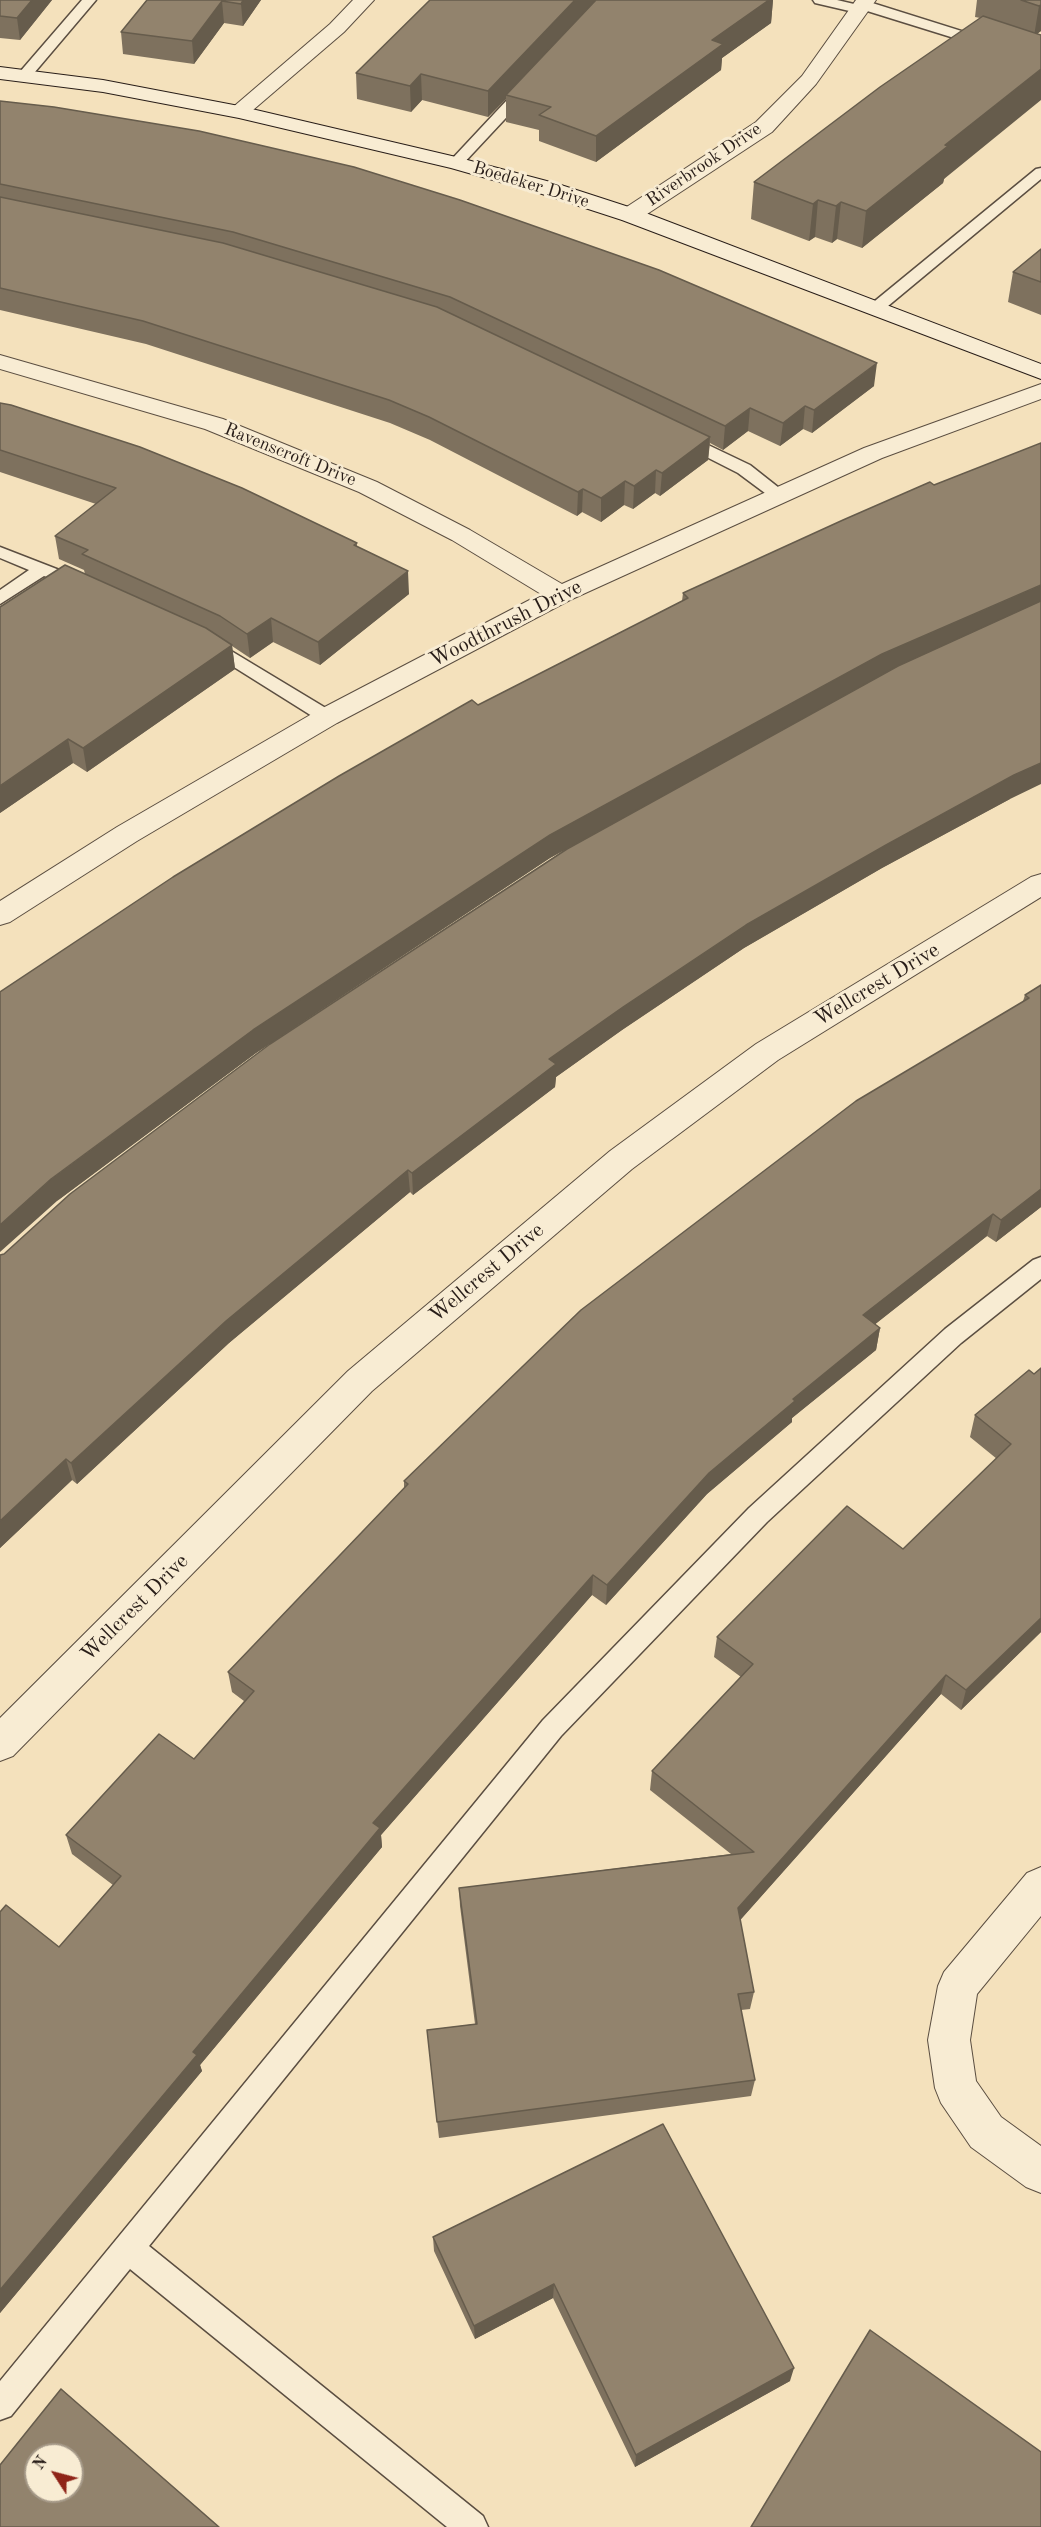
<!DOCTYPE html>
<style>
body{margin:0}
#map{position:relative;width:1041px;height:2527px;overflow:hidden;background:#f4e1bc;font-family:"Old Standard TT",serif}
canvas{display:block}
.north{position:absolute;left:24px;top:2443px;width:60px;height:60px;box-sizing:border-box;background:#f8ecd3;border:2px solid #a59988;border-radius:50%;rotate:306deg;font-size:16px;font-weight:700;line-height:24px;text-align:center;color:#281d18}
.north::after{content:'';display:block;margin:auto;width:21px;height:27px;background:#8f2418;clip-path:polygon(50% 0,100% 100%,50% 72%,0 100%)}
</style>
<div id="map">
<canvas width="1041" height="2527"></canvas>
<div class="north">N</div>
</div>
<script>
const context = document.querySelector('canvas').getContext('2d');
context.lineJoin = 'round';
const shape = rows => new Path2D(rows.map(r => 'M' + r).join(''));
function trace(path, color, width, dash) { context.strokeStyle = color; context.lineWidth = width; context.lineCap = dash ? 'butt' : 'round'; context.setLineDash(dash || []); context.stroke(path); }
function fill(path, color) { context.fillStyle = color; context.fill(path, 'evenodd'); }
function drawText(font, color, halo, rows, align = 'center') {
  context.font = font + ' "Old Standard TT",serif'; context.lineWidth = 6; context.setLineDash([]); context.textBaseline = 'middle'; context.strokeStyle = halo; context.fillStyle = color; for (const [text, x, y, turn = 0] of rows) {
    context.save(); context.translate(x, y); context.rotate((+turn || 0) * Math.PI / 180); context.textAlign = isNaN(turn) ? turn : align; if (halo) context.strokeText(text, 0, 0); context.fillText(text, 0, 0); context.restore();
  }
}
const lane = shape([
 [82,0,96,0,29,79,19,79,19,73,82,0],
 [813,0,837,0,854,4,856,1,866,1,1041,56,1041,65,864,10,858,13,815,3,813,0],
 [527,83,534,87,532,90,461,166,451,166,449,163,451,160,522,84,527,83],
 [1041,168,1041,179,882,311,870,311,868,308,870,305,1036,169,1041,168],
 [683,433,750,465,788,495,785,499,773,499,738,473,677,442,675,438,683,433],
 [0,547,85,580,88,584,79,589,44,576,0,604,0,590,29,570,0,558,0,547],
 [208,637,334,713,336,717,334,721,320,721,202,647,199,643,202,639,208,637],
 [1041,1257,1041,1279,961,1343,767,1522,561,1736,149,2246,483,2516,488,2527,447,2527,130,2269,11,2416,0,2420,0,2381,543,1720,749,1508,945,1329,1033,1260,1041,1257]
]);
const street = shape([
 [353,0,374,0,344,32,246,116,232,116,228,112,232,108,330,24,353,0],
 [856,0,876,0,816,84,772,132,638,220,622,220,619,215,622,210,756,122,802,76,856,0],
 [0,355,223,419,377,482,470,530,562,584,864,448,1041,384,1041,399,882,458,570,600,337,723,137,841,10,922,0,925,0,901,117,827,317,711,541,594,452,540,359,492,205,429,0,369,0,355],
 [1041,874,1041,897,778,1060,632,1169,372,1391,13,1756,0,1761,0,1718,348,1371,610,1151,756,1044,1031,877,1041,874],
 [1041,1867,1041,1916,977,1994,970,2040,976,2081,1001,2117,1041,2146,1041,2193,1026,2187,971,2147,941,2103,935,2088,928,2040,938,1986,944,1972,1027,1873,1041,1867]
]);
const secondary = shape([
 [0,67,103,80,239,106,456,157,558,184,638,210,1041,364,1041,379,622,220,542,194,451,168,239,118,103,92,0,79,0,67]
]);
trace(lane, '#5b4e41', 3);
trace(street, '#5b4e41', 2);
trace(secondary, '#281d18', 2);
fill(lane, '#f8ecd3');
fill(street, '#f8ecd3');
fill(secondary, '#f8ecd3');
fill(shape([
 [0,0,52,0,20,40,0,38],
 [147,0,261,0,243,26,224,23,194,64,123,54,121,32],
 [430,0,773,0,771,23,722,58,721,70,596,162,539,141,539,130,506,122,506,99,488,117,422,100,411,112,357,99,356,73],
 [977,0,1041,0,1041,31,1037,34,944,179,943,183,862,248,837,239,832,243,815,237,809,241,751,219,754,182,980,18,975,17],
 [0,101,874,386,812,433,803,429,780,446,748,431,723,450,710,443,708,460,660,496,655,493,633,509,624,505,601,522,582,512,577,516,430,440,390,423,146,344,0,310],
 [1041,249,1041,315,1008,302,1013,272],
 [0,403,357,543,357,547,409,594,320,665,273,642,250,658,232,646,235,669,87,772,73,763,0,813,85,574,84,570,59,559,55,536,96,504,0,472],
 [683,593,1010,799,882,868,744,948,622,1030,556,1077,555,1087,413,1195,410,1192,229,1343,77,1484,72,1480,0,1548,0,1255,4,1254,564,850,550,858,256,1053,57,1201,478,705,682,601],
 [1041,985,1041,1207,996,1242,987,1236,875,1324,880,1328,876,1350,792,1418,792,1422,707,1494,606,1605,592,1595,381,1835,382,1847,200,2065,202,2071,0,2313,0,1912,59,1947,113,1885,72,1854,66,1835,194,1759,244,1701,232,1692,228,1672,404,1488,404,1481,1023,1001,1025,995],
 [1029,1370,1041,1632,961,1710,941,1694,740,1920,754,1992,750,2009,741,2010,755,2080,751,2096,439,2138,427,2030,475,2024,460,1906,459,1888,731,1854,650,1790,652,1771,741,1677,714,1657,717,1637,903,1549,997,1459,970,1437,975,1415],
 [663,2124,790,2381,635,2467,553,2298,475,2339,434,2251,433,2237]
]), '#7e715e');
fill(shape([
 [32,0,52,0,20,40,17,18],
 [243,0,261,0,243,26,241,4],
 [575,0,599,0,506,95,506,99,488,117,488,91],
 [769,0,773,0,771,23,722,58,721,70,596,162,596,136,712,40],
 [222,1,224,23,194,64,192,41],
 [1041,5,1041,31,1034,36,1039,6],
 [1041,69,1041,100,944,179,943,183,862,248,866,211,945,145],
 [421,74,422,100,411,112,410,86],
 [818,200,815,237,809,241,813,204],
 [841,202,837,239,832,243,836,206],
 [877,363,874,386,812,433,814,410],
 [805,406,803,429,780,446,783,423],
 [750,408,748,431,723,450,725,426],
 [710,437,708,460,660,496,662,473],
 [656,470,655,493,633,509,634,486],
 [625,481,624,505,601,522,601,498],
 [583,489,582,512,577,516,578,492],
 [408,571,409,594,320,665,318,642],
 [1041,585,1041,606,879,677,550,858,256,1053,57,1201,0,1252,0,1225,51,1179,253,1030,550,835,882,654],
 [271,618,273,642,250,658,247,634],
 [232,645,235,669,87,772,83,748],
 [68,739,73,763,0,813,0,786],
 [1041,763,1041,784,1010,799,882,868,744,948,622,1030,556,1077,555,1087,413,1195,412,1173,549,1059,623,1007,746,925,886,845,1014,775],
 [408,1170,410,1192,229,1343,77,1484,71,1463,226,1321],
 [1041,1189,1041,1207,996,1242,1001,1220],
 [993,1214,987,1236,859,1337,863,1315],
 [880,1328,876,1350,792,1418,792,1422,707,1494,606,1605,607,1585,709,1473,793,1399],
 [66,1459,72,1480,0,1548,0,1521],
 [593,1575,592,1595,381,1835,382,1847,200,2065,202,2071,0,2313,0,2290,193,2052,373,1823],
 [1041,1618,1041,1632,961,1710,966,1690],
 [946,1675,941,1694,735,1926,738,1908],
 [554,2284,553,2298,475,2339,474,2326],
 [794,2368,790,2381,635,2467,636,2455]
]), '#665c4c');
const building = shape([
 [0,0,32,0,17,18,0,16,0,0],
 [147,0,243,0,241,4,222,1,192,41,121,32,147,0],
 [430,0,575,0,488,91,421,74,410,86,356,73,430,0],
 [596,0,769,0,712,40,723,44,596,136,539,115,551,107,506,95,596,0],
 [1021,0,1041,0,1041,5,1039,6,1021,0],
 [983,16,1041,35,1041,69,945,145,948,146,866,211,841,202,836,206,818,200,813,204,754,182,880,87,983,16],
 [0,101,54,107,199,131,354,167,460,200,659,270,877,363,814,410,805,406,783,423,750,408,725,426,450,297,233,232,0,184,0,101],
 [0,197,223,243,437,307,710,437,662,473,656,470,634,486,625,481,601,498,583,489,578,492,429,417,389,400,143,321,0,288,0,197],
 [1041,249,1041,282,1013,272,1041,249],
 [0,403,11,405,140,447,242,488,357,543,354,545,408,571,318,642,271,618,247,634,220,616,82,554,88,550,55,536,116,488,0,450,0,403],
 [1041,443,1041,585,882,654,550,835,253,1030,51,1179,0,1225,0,992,173,877,339,776,472,700,478,705,688,598,683,593,843,520,930,482,934,485,1041,443],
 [65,565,206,628,232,645,83,748,68,739,0,786,0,607,65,565],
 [1041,601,1041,763,1014,775,886,845,746,925,623,1007,549,1059,556,1064,412,1173,408,1170,226,1321,71,1463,66,1459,0,1521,0,1255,4,1254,70,1194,270,1044,567,849,898,666,1041,601],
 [1041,985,1041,1189,1001,1220,993,1214,863,1315,880,1328,793,1399,795,1401,709,1473,607,1585,593,1575,373,1823,380,1828,193,2052,197,2055,0,2290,0,1912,6,1905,59,1947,121,1876,66,1835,159,1734,194,1759,254,1691,228,1672,408,1484,404,1481,581,1310,856,1101,1029,998,1025,995,1041,985],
 [1041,1368,1041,1618,966,1690,946,1675,738,1908,754,1992,738,1994,755,2080,437,2122,427,2030,477,2024,459,1888,754,1852,652,1771,753,1664,717,1637,847,1506,903,1549,1011,1444,975,1415,1029,1370,1034,1374,1041,1368],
 [663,2124,794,2368,636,2455,554,2284,474,2326,433,2237,663,2124],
 [870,2330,1041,2452,1041,2527,751,2527,870,2330],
 [61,2389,219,2527,0,2527,0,2465,61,2389],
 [36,2455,72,2455,72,2491,36,2491,36,2455]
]);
fill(building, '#92836d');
trace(building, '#665c4c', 1.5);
drawText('18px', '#281d18', '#f8ecd3', [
 ["Riverbrook Drive",704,165,-34],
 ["Boedeker Drive",531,185,17],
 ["Ravenscroft Drive",290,455,22]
]);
drawText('21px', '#281d18', '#f8ecd3', [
 ["Woodthrush Drive",506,624,-27],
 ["Wellcrest Drive",877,985,-31],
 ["Wellcrest Drive",487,1273,-40],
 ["Wellcrest Drive",135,1608,-45]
]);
</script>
